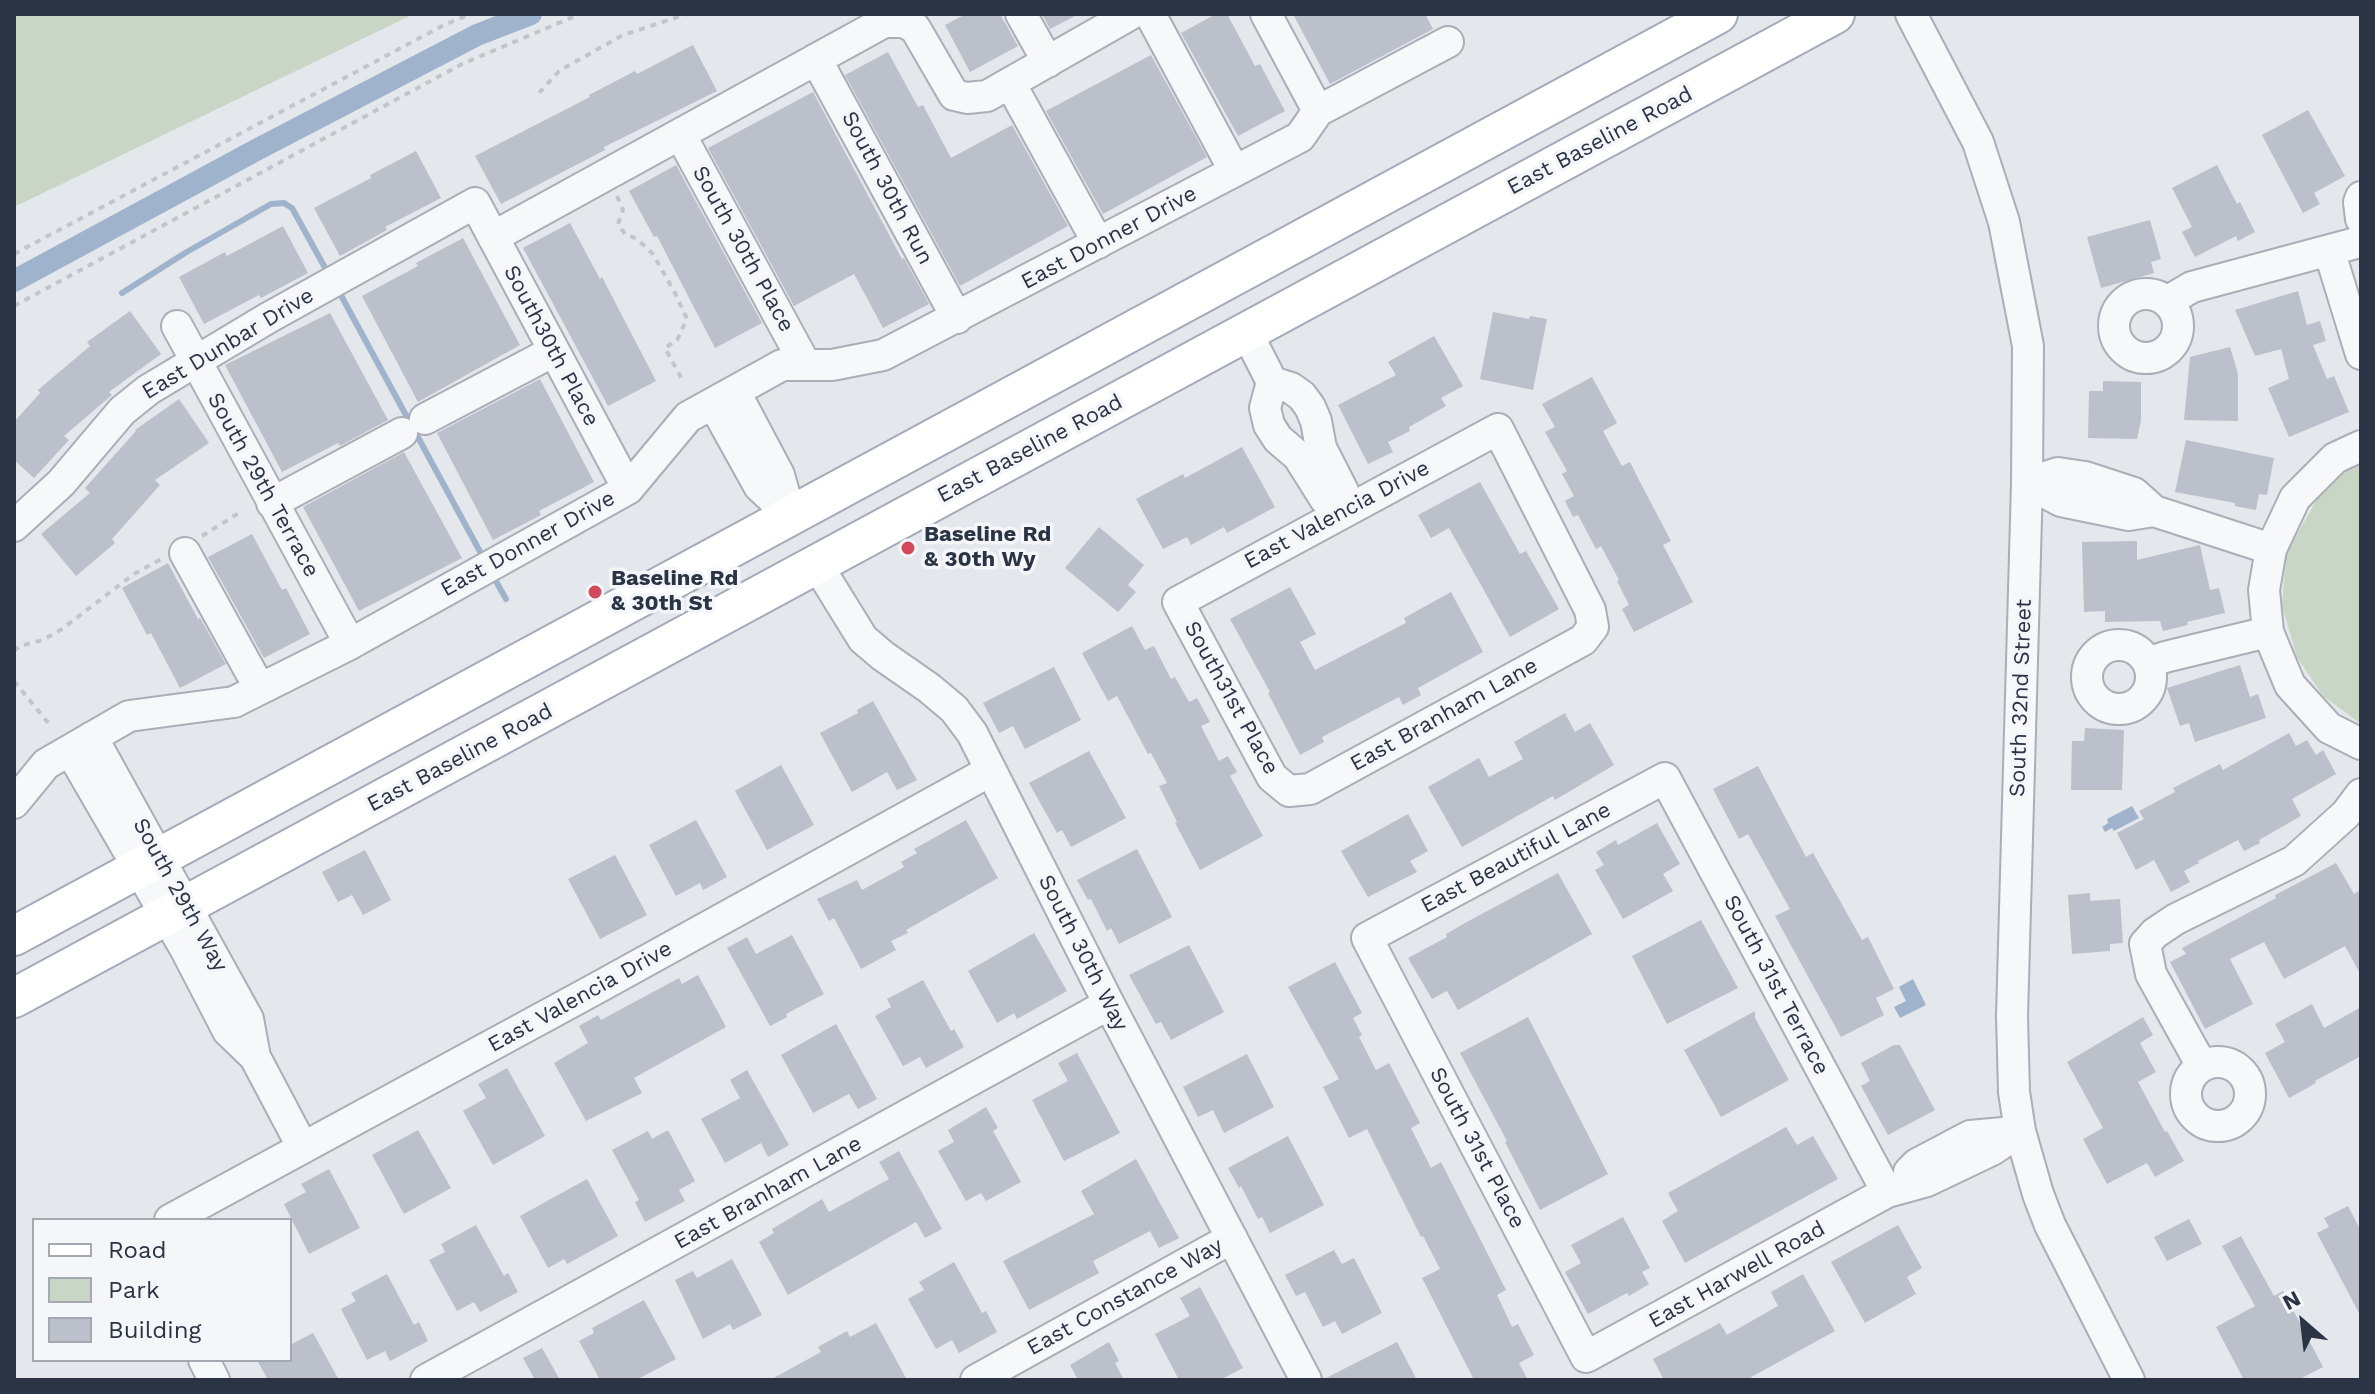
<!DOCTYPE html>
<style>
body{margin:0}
#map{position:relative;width:2375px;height:1394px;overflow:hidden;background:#e4e7ec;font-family:"Work Sans",sans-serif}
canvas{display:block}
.frame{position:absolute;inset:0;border:16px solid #2b3445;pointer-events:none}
.legend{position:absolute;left:32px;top:1218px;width:260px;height:144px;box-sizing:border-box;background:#f4f6f9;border:2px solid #a4a8b1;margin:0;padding:10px 14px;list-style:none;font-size:24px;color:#2b3445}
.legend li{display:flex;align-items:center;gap:16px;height:40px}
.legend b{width:40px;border:2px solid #a4a8b1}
.north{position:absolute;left:2263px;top:1282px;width:80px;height:80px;-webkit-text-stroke:6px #f4f6f9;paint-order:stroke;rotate:332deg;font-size:22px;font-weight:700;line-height:32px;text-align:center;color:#2b3445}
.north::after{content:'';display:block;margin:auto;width:28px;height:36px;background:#2b3445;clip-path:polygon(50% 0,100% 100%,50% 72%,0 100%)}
</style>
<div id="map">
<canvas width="2375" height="1394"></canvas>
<div class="frame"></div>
<ul class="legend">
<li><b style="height:10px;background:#fff"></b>Road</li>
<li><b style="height:22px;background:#c9d6c5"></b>Park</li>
<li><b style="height:22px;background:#bbc0ca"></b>Building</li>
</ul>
<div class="north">N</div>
</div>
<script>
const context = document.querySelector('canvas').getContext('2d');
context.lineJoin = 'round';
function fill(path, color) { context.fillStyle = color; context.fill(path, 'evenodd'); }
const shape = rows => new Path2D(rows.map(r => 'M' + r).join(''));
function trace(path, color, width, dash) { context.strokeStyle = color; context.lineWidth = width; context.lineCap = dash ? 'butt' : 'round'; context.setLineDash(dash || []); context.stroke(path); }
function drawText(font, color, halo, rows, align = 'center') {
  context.font = font + ' "Work Sans",sans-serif'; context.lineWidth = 7; context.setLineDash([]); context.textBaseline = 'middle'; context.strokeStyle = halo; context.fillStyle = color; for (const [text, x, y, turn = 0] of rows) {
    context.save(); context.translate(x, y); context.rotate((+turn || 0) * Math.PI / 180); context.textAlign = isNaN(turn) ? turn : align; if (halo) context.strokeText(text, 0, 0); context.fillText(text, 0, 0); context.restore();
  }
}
fill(shape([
 [14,14,414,14,14,207],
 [2361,459,2361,724,2323,696,2297,657,2282,606,2286,554,2325,485]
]), '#c9d6c5');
fill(shape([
 [2132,806,2139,818,2114,831,2112,828,2105,832,2102,827,2108,823,2107,819],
 [1913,979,1926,1005,1900,1018,1894,1007,1906,1001,1899,987]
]), '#9fb4cc');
trace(shape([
 [337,288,484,559],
 [122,293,185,253,271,204,284,203,292,208,329,275],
 [493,576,506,599]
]), '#9fb4cc', 6);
trace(shape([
 [14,281,258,149,477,35,531,14]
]), '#9fb4cc', 22);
fill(shape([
 [966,14,1000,14,1018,46,970,72,945,25],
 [1042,14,1079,14,1050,29],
 [1216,14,1227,14,1255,66,1260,64,1285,111,1238,136,1181,33],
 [1293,14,1425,14,1433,29,1330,84],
 [693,45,717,91,604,147,605,150,501,204,475,156,590,97,589,95,635,71,637,74],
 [888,52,918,107,923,105,951,158,1012,125,1068,226,960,286,845,75],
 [1151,55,1207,157,1103,214,1046,111],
 [813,92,902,259,904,258,929,304,883,328,854,274,794,306,708,148],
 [2308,110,2345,176,2314,193,2320,204,2303,213,2262,135],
 [416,151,441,198,385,227,387,230,340,256,314,208,371,178,370,175],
 [676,165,762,323,715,348,657,236,654,237,629,191],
 [2217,165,2237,204,2240,202,2255,232,2238,241,2236,236,2195,257,2182,232,2192,227,2172,188],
 [2150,220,2161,259,2151,262,2154,273,2101,288,2087,237],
 [570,223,600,279,602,277,656,381,608,406,523,248],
 [283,226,308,273,261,298,259,295,204,324,179,277,225,252,227,256],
 [463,238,520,345,418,402,362,296,418,266,416,263],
 [2298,291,2307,325,2320,321,2326,341,2313,345,2327,379,2334,376,2349,412,2289,437,2268,388,2289,379,2281,349,2255,356,2235,310],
 [130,311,161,354,109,392,112,395,64,436,69,440,34,478,14,460,14,422,40,393,38,390,90,346,87,342],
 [1493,312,1529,319,1530,316,1547,319,1533,390,1480,379],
 [330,313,388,420,340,446,338,443,282,472,225,365],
 [1434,336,1463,386,1441,398,1446,406,1409,427,1410,431,1388,442,1393,452,1368,464,1338,405,1396,375,1388,362],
 [2230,347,2238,374,2238,421,2184,420,2190,357],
 [1592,377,1617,423,1603,431,1622,466,1630,462,1640,482,1671,541,1663,545,1693,602,1634,632,1622,609,1629,605,1617,581,1619,580,1601,546,1596,549,1578,515,1573,517,1565,501,1574,496,1562,474,1567,471,1545,432,1555,427,1542,404],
 [540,379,594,482,539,511,541,515,493,540,437,433],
 [2103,381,2141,382,2141,420,2137,439,2088,438,2089,391,2103,391],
 [179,399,209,443,155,480,160,485,112,539,115,543,76,576,41,534,90,493,85,488,136,431,135,430],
 [2186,440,2274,458,2267,495,2259,494,2256,510,2235,506,2235,503,2175,492],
 [1242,447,1275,507,1227,533,1224,527,1191,545,1187,537,1163,549,1136,499,1183,474,1185,478],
 [404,452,462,558,359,611,303,507],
 [1480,482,1520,554,1526,551,1559,609,1510,637,1449,528,1431,538,1418,515],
 [1099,527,1144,565,1128,585,1136,592,1118,612,1065,568],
 [252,534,282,590,286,588,310,634,264,658,208,557],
 [2137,541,2137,560,2200,545,2210,590,2219,588,2225,613,2187,622,2188,625,2163,631,2160,621,2105,622,2105,611,2084,612,2082,542],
 [168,563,198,619,200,618,226,664,180,688,151,633,147,635,122,588],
 [1290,587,1316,634,1300,642,1315,670,1406,623,1404,618,1451,592,1483,652,1418,688,1421,695,1403,705,1399,697,1322,737,1324,742,1300,755,1268,693,1270,692,1230,619],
 [1132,626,1145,650,1154,646,1171,679,1175,677,1189,702,1197,698,1210,722,1201,726,1219,761,1228,756,1237,772,1230,776,1263,836,1200,870,1175,823,1177,822,1159,786,1167,783,1151,753,1148,754,1117,696,1108,701,1082,653],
 [2240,665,2250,697,2258,694,2266,718,2195,742,2189,723,2180,726,2167,688],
 [1054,667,1081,720,1025,749,1013,726,999,733,983,703],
 [873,701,917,780,897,790,887,772,852,792,820,733,858,713,857,710],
 [1565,713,1575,732,1590,723,1614,765,1555,800,1553,796,1462,847,1428,787,1479,758,1489,777,1523,759,1514,742],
 [2085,728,2124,730,2122,790,2071,790,2072,741,2084,741],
 [2289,733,2296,746,2307,740,2316,755,2323,750,2336,774,2292,799,2301,816,2259,840,2260,843,2244,851,2238,840,2198,861,2199,863,2184,871,2190,882,2171,892,2154,860,2136,870,2117,833,2144,819,2139,811,2175,792,2173,788,2220,764,2223,770],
 [1089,751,1126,818,1071,847,1062,830,1057,833,1029,783],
 [781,765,814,825,767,850,735,791],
 [1758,766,1806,857,1813,853,1862,940,1868,937,1894,989,1876,998,1884,1015,1841,1037,1775,916,1790,909,1748,834,1739,839,1713,789],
 [1408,814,1428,851,1410,861,1417,872,1368,897,1341,851],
 [696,820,727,877,703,890,700,883,676,896,649,845],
 [966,820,998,878,906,930,908,933,891,941,896,950,861,969,834,918,829,921,817,899,857,880,862,890,904,867,901,862,917,853,914,849],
 [1657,823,1680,864,1663,874,1673,891,1623,919,1595,870,1604,865,1596,852,1616,840,1618,845],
 [1137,849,1172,917,1119,944,1111,928,1107,931,1091,899,1088,900,1077,880],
 [365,850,391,900,363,915,352,895,338,902,322,872],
 [615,855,647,915,600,939,568,879],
 [2336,863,2354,894,2361,890,2361,975,2345,946,2284,979,2264,942,2230,959,2253,1004,2205,1029,2170,962,2186,954,2182,948,2276,898,2275,895],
 [1558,873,1592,934,1458,1010,1447,991,1432,999,1408,958,1447,937,1446,934,1465,923],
 [2090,893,2090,901,2120,899,2123,943,2110,944,2110,951,2072,954,2068,895],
 [1701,920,1738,988,1667,1024,1632,956],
 [1034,933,1067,991,1017,1019,1014,1013,997,1023,968,971],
 [792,935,824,994,786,1014,787,1017,770,1026,727,948,747,937,756,954],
 [1189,945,1224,1012,1171,1040,1161,1022,1156,1024,1129,975],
 [1335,962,1362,1013,1353,1018,1362,1035,1359,1037,1376,1070,1389,1063,1420,1123,1411,1128,1431,1168,1441,1162,1506,1290,1497,1295,1512,1327,1518,1324,1534,1355,1519,1363,1528,1380,1474,1380,1422,1278,1440,1269,1423,1236,1421,1237,1367,1129,1349,1138,1323,1087,1339,1079,1288,987],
 [698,975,726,1027,634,1078,642,1093,586,1121,554,1063,588,1043,579,1026,598,1015,601,1020,679,978,682,984],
 [923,980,951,1031,954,1029,964,1047,926,1068,920,1057,903,1066,875,1016,891,1007,887,999],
 [2312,1004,2324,1028,2361,1007,2361,1056,2315,1081,2316,1083,2289,1098,2265,1053,2285,1042,2275,1024],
 [1755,1011,1755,1018,1789,1080,1721,1117,1684,1050],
 [1528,1017,1608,1174,1540,1210,1505,1142,1507,1141,1460,1053],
 [2143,1017,2153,1035,2140,1043,2156,1072,2138,1082,2165,1132,2167,1131,2184,1161,2155,1177,2147,1163,2107,1184,2083,1139,2103,1128,2067,1062],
 [836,1024,877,1099,858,1109,849,1094,813,1113,781,1055],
 [1894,1045,1900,1045,1935,1110,1888,1135,1861,1086,1870,1081,1861,1063],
 [1077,1053,1120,1133,1064,1161,1032,1100,1068,1081,1058,1063],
 [1247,1054,1274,1107,1224,1133,1213,1110,1198,1117,1183,1087],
 [507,1068,545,1136,493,1165,463,1111,486,1098,478,1084],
 [747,1070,789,1145,768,1157,761,1143,725,1163,701,1119,740,1098,730,1080],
 [986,1107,998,1128,993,1131,1021,1182,986,1201,981,1193,966,1201,938,1151,954,1142,948,1130],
 [1786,1127,1797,1145,1813,1136,1838,1179,1685,1263,1662,1221,1678,1211,1668,1193],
 [418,1130,451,1188,404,1214,372,1155],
 [668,1130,695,1181,679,1190,685,1201,645,1222,635,1202,639,1200,612,1150,648,1131,652,1139],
 [1288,1136,1324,1205,1270,1233,1262,1217,1258,1219,1241,1186,1239,1188,1228,1168],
 [899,1151,942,1229,925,1238,916,1222,788,1295,759,1242,774,1233,772,1229,822,1199,829,1212,889,1179,879,1162],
 [1136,1159,1179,1238,1159,1248,1150,1231,1093,1261,1099,1273,1029,1310,1003,1261,1094,1214,1081,1191],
 [329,1169,360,1228,309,1254,284,1204,306,1192,301,1184],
 [587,1179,618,1236,567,1264,564,1259,548,1268,520,1216],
 [2348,1206,2361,1231,2361,1317,2317,1233,2329,1227,2324,1218],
 [1623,1217,1650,1268,1642,1272,1649,1284,1629,1296,1627,1293,1588,1314,1565,1272,1581,1263,1571,1245],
 [2189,1219,2202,1244,2167,1261,2154,1237],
 [476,1225,504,1276,508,1273,518,1292,480,1312,474,1302,457,1311,429,1260,445,1252,441,1244],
 [1898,1225,1922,1268,1907,1277,1916,1294,1865,1323,1831,1262],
 [2241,1236,2274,1296,2283,1291,2323,1367,2298,1380,2244,1380,2216,1327,2255,1306,2222,1246],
 [1334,1250,1342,1264,1354,1258,1382,1313,1342,1334,1335,1321,1323,1327,1305,1292,1296,1296,1285,1275],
 [732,1259,762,1315,733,1330,730,1324,703,1339,675,1280,693,1271,697,1278],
 [954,1262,982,1313,986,1311,997,1332,959,1353,952,1340,936,1349,908,1299,924,1290,919,1282],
 [387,1274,414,1325,419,1322,428,1341,390,1361,385,1351,367,1360,341,1309,356,1301,351,1293],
 [1803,1274,1835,1331,1746,1380,1664,1380,1653,1359,1720,1323,1727,1335,1778,1306,1771,1292],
 [1200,1287,1243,1368,1220,1380,1179,1380,1155,1334,1190,1316,1180,1298],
 [644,1300,676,1359,636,1380,600,1380,579,1341,594,1333,592,1328],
 [876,1323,907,1380,770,1380,821,1352,818,1347,847,1331,850,1337],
 [313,1333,339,1380,268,1380,257,1360,290,1360,290,1345],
 [1109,1342,1119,1361,1115,1363,1124,1380,1078,1380,1070,1365],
 [1397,1342,1417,1380,1324,1380,1324,1379],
 [542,1348,560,1380,535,1380,523,1358]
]), '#bbc0ca');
const minor = shape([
 [1021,14,1048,62],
 [1150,14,1234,170],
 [1266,14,1318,111],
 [1911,14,1978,142,2004,222,2028,346,2027,483,2012,1016,2014,1092,2020,1131,2038,1194,2050,1225,2129,1380],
 [816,59,957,318],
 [1010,83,1098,243],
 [680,134,805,364],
 [2361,197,2359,202,2361,219],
 [493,237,884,22,904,22,915,28,954,95,967,98,987,96,1131,14],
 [2329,250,2361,354],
 '2114 326a32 32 0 1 1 64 0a32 32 0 1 1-64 0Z',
 [2168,301,2192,287,2356,243,2361,239],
 [177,326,350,644],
 [1246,331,1272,382,1265,408,1269,425,1278,439,1298,456,1325,499,1342,512],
 [1272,382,1291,388,1302,396,1310,407,1316,421,1321,448,1343,491,1342,511],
 [735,392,779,475,790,514],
 [713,403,759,486,791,516],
 [425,419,554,351],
 [1498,429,1590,610,1593,627,1583,640,1310,789,1289,791,1272,777,1178,602,1498,429],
 [2361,446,2335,458,2295,498,2271,549,2264,590,2268,632,2290,685,2329,728,2361,744],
 [2027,483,2058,473,2085,477,2134,493,2154,511,2271,549],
 [2027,483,2061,501,2129,515,2154,511],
 [272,503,402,433],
 [14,526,61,483,122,411,148,390,268,318,475,203,628,489],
 [185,553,260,689],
 [816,563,863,639,883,656,929,688,954,709,972,733,1109,1004,1306,1380],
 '2087 677a32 32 0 1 1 64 0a32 32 0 1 1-64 0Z',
 [2149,663,2165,657,2268,632],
 [92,737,248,1019,255,1057,303,1148],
 [70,750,186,950,228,1031,255,1057],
 [14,803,46,764,129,716,234,702,350,644,628,489,688,417,782,365,832,365,883,355,1300,137,1318,111,1448,42],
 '2186 1094a32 32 0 1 1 64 0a32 32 0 1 1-64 0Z',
 [2202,1066,2151,974,2145,944,2155,933,2176,919,2294,861,2346,814,2361,794],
 [1909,1172,1917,1164,1970,1136,2014,1132],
 [1887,1192,1665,778,1367,938,1586,1357,1887,1192,1927,1181,1992,1150,2020,1131],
 [170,1220,597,988,990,771],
 [204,1360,214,1380],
 [426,1380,1109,1004],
 [976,1380,1232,1238]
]);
const major = shape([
 [14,936,1718,14],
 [14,998,1835,14]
]);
trace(minor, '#a9aeb7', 34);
trace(major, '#a3abb8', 42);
trace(shape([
 [539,93,559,71,623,35,687,14],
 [617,196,623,210,618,224,625,234,637,239,653,254,676,295,687,319,677,340,665,348,683,381],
 [14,254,444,25,471,14],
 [14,306,462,64,580,14],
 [202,536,242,511],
 [14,651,20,646,43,640,62,629,134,574,163,558],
 [14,681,50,725]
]), '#c2c5cb', 4, [6, 6]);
trace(minor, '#f7f8fa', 30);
trace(major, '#fff', 38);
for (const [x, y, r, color] of [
 [908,548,8,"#d1495b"],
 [595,592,8,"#d1495b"]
]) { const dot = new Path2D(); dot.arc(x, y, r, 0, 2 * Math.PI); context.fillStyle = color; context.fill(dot); trace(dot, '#f4f6f9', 3); }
drawText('22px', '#2b3445', '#f4f6f9', [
 ["East Baseline Road",1600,141,-28],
 ["South 30th Run",887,188,62],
 ["East Donner Drive",1109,238,-28],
 ["South 30th Place",743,249,61],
 ["East Dunbar Drive",228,344,-31],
 ["South30th Place",551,346,62],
 ["East Baseline Road",1030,449,-28],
 ["South 29th Terrace",263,485,61],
 ["East Valencia Drive",1337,515,-28],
 ["East Donner Drive",528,544,-29],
 ["South31st Place",1231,698,61],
 ["South 32nd Street",2021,698,-88],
 ["East Branham Lane",1444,715,-29],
 ["East Baseline Road",460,758,-28],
 ["East Beautiful Lane",1516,858,-28],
 ["South 29th Way",180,895,61],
 ["South 30th Way",1083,953,63],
 ["South 31st Terrace",1776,985,62],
 ["East Valencia Drive",580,997,-29],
 ["South 31st Place",1477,1148,62],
 ["East Branham Lane",768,1193,-29],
 ["East Harwell Road",1737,1275,-29],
 ["East Constance Way",1125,1297,-29]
]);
drawText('bold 22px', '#2b3445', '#f4f6f9', [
 ["Baseline Rd",924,535],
 ["& 30th Wy",924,560],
 ["Baseline Rd",611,579],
 ["& 30th St",611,604]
], 'left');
</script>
